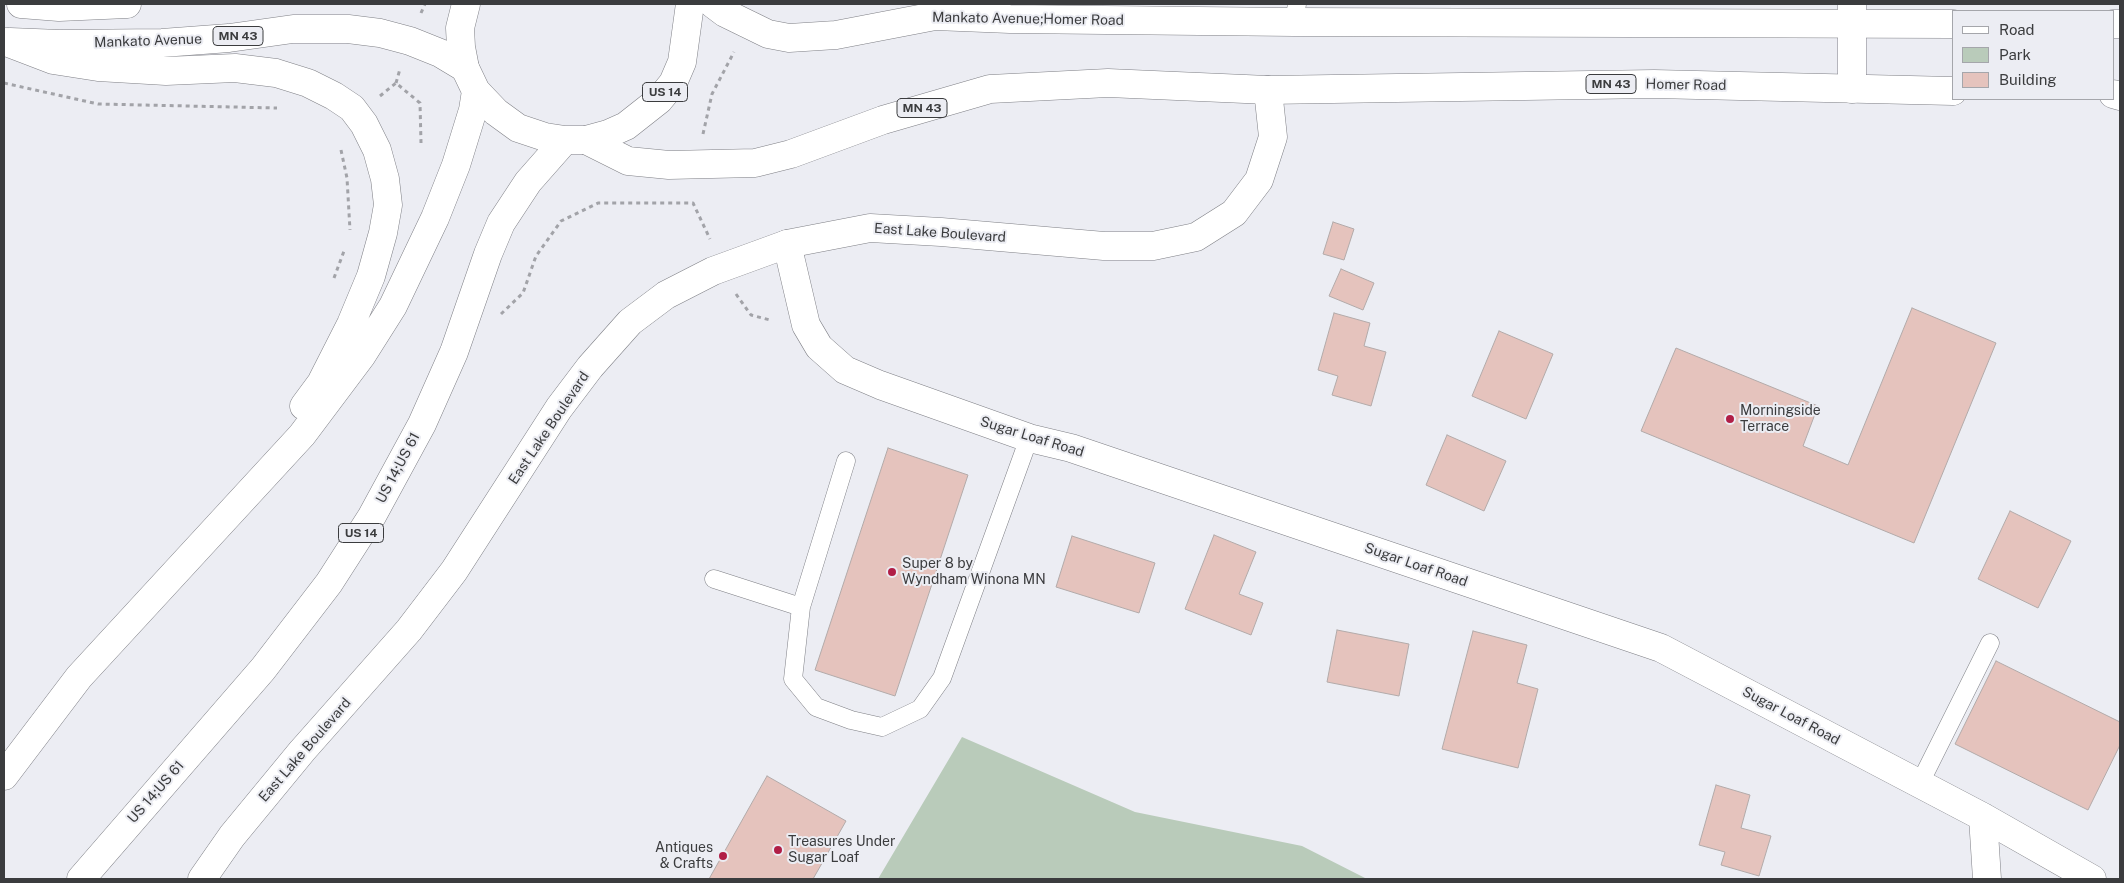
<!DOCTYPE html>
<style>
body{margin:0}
#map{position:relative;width:2124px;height:883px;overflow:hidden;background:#ecedf3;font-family:"Public Sans",sans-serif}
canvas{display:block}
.frame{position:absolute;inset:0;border:5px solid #3b3c3e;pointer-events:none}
.legend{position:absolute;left:1952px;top:10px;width:162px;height:90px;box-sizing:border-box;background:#ecedf3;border:1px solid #a5a6ab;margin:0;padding:6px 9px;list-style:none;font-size:15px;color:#3b3c3e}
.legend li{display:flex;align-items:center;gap:10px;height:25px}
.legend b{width:25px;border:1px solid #a5a6ab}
</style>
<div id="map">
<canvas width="2124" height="883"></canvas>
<div class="frame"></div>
<ul class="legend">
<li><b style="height:6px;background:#fff"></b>Road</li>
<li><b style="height:14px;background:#b9cbba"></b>Park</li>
<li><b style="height:14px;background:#e5c3bd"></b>Building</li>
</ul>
</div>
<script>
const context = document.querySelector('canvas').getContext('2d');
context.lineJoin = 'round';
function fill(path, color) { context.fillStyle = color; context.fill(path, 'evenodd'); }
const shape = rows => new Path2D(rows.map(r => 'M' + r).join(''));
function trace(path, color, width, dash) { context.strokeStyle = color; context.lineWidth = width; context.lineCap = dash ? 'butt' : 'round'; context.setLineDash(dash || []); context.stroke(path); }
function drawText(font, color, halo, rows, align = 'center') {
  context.font = font + ' "Public Sans",sans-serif'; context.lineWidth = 4; context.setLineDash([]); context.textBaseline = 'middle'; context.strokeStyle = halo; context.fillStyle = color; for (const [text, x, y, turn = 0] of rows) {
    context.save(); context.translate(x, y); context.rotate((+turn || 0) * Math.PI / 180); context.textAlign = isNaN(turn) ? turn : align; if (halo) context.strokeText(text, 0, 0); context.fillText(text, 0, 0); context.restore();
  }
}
fill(shape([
 [962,737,1135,812,1302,846,1367,879,878,879]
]), '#b9cbba');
const building = shape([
 [1333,222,1354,229,1344,260,1323,254,1333,222],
 [1341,269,1374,283,1363,310,1329,296,1341,269],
 [1912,308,1996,343,1914,543,1641,431,1676,348,1818,406,1803,446,1848,465,1912,308],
 [1334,313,1370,323,1364,346,1386,352,1371,406,1332,395,1338,376,1318,370,1334,313],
 [1499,331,1553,354,1526,419,1472,396,1499,331],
 [1447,435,1506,461,1484,511,1426,485,1447,435],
 [888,448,968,475,895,696,815,670,888,448],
 [2010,511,2071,541,2038,608,1978,579,2010,511],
 [1214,535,1256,552,1239,594,1263,603,1251,635,1185,609,1214,535],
 [1072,536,1155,563,1139,613,1056,587,1072,536],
 [1337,630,1409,644,1399,696,1327,682,1337,630],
 [1473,631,1527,645,1517,683,1538,689,1518,768,1442,749,1473,631],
 [1996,661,2120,722,2120,745,2088,810,1955,744,1996,661],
 [767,776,846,821,813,879,709,879,767,776],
 [1716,785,1750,795,1741,828,1771,836,1759,876,1721,865,1725,852,1699,845,1716,785]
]);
fill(building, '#e5c3bd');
trace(building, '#b2aaa9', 1);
const service = shape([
 [1294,22,1297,4],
 [714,579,801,607,846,461],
 [801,607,793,679,816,707,851,720,882,727,920,709,942,678,1029,438],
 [1920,783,1990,643]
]);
const minor = shape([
 [21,4,59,7,127,4],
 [1852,89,1852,4],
 [787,244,806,325,819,347,845,370,880,385,1029,438,1071,448,1661,648,1983,817,2092,879],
 [1983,817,1987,879]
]);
const tertiary = shape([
 [202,879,232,836,302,751,409,630,454,571,559,408,590,367,630,322,666,295,713,271,787,244,870,228,941,232,1104,246,1153,246,1196,237,1234,213,1259,180,1273,137,1268,90]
]);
const primary = shape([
 [713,4,725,13,768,34,789,38,836,35,935,16,1010,19,1294,22,1953,24],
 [2113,24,2120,24],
 [10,42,60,44,162,43,229,38,293,29,348,29,380,33,410,41,440,53,465,68],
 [2113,94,2120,96],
 [586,140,628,161,669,165,755,163,791,154,883,120,990,89,1108,83,1268,90,1654,84,1953,91]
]);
const trunk = shape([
 [466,4,460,28,461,47,465,68,476,91,496,112,518,128,545,137,565,140,586,140,608,134,626,126,659,100,673,83,682,62,690,4],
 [6,42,53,60,98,67,166,71,235,68,276,73,308,83,334,96,352,108,364,124,377,150,385,179,388,205,383,233,371,276,351,324,321,383,304,406],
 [4,776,79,677,302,435,362,355,393,306,435,218,456,165,473,110,476,91],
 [81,879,263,669,329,583,372,516,422,424,454,352,488,254,501,223,528,182,565,140]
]);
trace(service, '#7e7f85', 19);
trace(minor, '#7e7f85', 29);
trace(tertiary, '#7e7f85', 29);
trace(primary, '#7e7f85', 29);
trace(trunk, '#7e7f85', 29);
trace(shape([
 [421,13,425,4],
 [4,83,98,104,277,108],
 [396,83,400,69],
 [380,96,396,83,420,103,421,143],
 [703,134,712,94,734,52],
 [341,150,347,178,350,230],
 [334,278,344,251],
 [736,294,751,315,770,320],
 [501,314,523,293,536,256,561,221,598,203,693,203,710,239]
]), '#a2a3a8', 3, [4, 4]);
trace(service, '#fff', 18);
trace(minor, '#fff', 28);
trace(tertiary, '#fff', 28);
trace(primary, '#fff', 28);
trace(trunk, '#fff', 28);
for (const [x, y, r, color] of [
 [1730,419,5,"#b11e46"],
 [892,572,5,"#b11e46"],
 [778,850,5,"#b11e46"],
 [723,856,5,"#b11e46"]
]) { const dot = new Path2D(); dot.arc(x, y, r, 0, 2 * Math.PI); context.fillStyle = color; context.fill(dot); trace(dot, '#ecedf3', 2); }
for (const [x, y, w] of [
 [238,36,50],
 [1611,84,50],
 [665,92,45],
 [922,108,50],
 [361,533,45]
]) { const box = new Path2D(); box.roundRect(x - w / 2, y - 9.5, w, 19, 4); context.fillStyle = '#ecedf3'; context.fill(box); trace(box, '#3b3c3e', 1); }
drawText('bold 12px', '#3b3c3e', null, [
 ["MN 43",238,36],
 ["MN 43",1611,84],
 ["US 14",665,92],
 ["MN 43",922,108],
 ["US 14",361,533]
]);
drawText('14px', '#3b3c3e', '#ecedf3', [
 ["Mankato Avenue;Homer Road",1028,19,1],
 ["Mankato Avenue",148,41,-2],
 ["Homer Road",1686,85,1],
 ["East Lake Boulevard",940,233,4],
 ["East Lake Boulevard",549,428,-56],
 ["Sugar Loaf Road",1032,437,17],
 ["US 14;US 61",398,468,-62],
 ["Sugar Loaf Road",1416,565,19],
 ["Sugar Loaf Road",1791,716,28],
 ["East Lake Boulevard",305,750,-49],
 ["US 14;US 61",156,792,-49]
]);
drawText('14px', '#3b3c3e', '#ecedf3', [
 ["Morningside",1740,411],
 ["Terrace",1740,427],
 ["Super 8 by",902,564],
 ["Wyndham Winona MN",902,580],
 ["Treasures Under",788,842],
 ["Sugar Loaf",788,858],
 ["Antiques",713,848,"right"],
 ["& Crafts",713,864,"right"]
], 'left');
</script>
